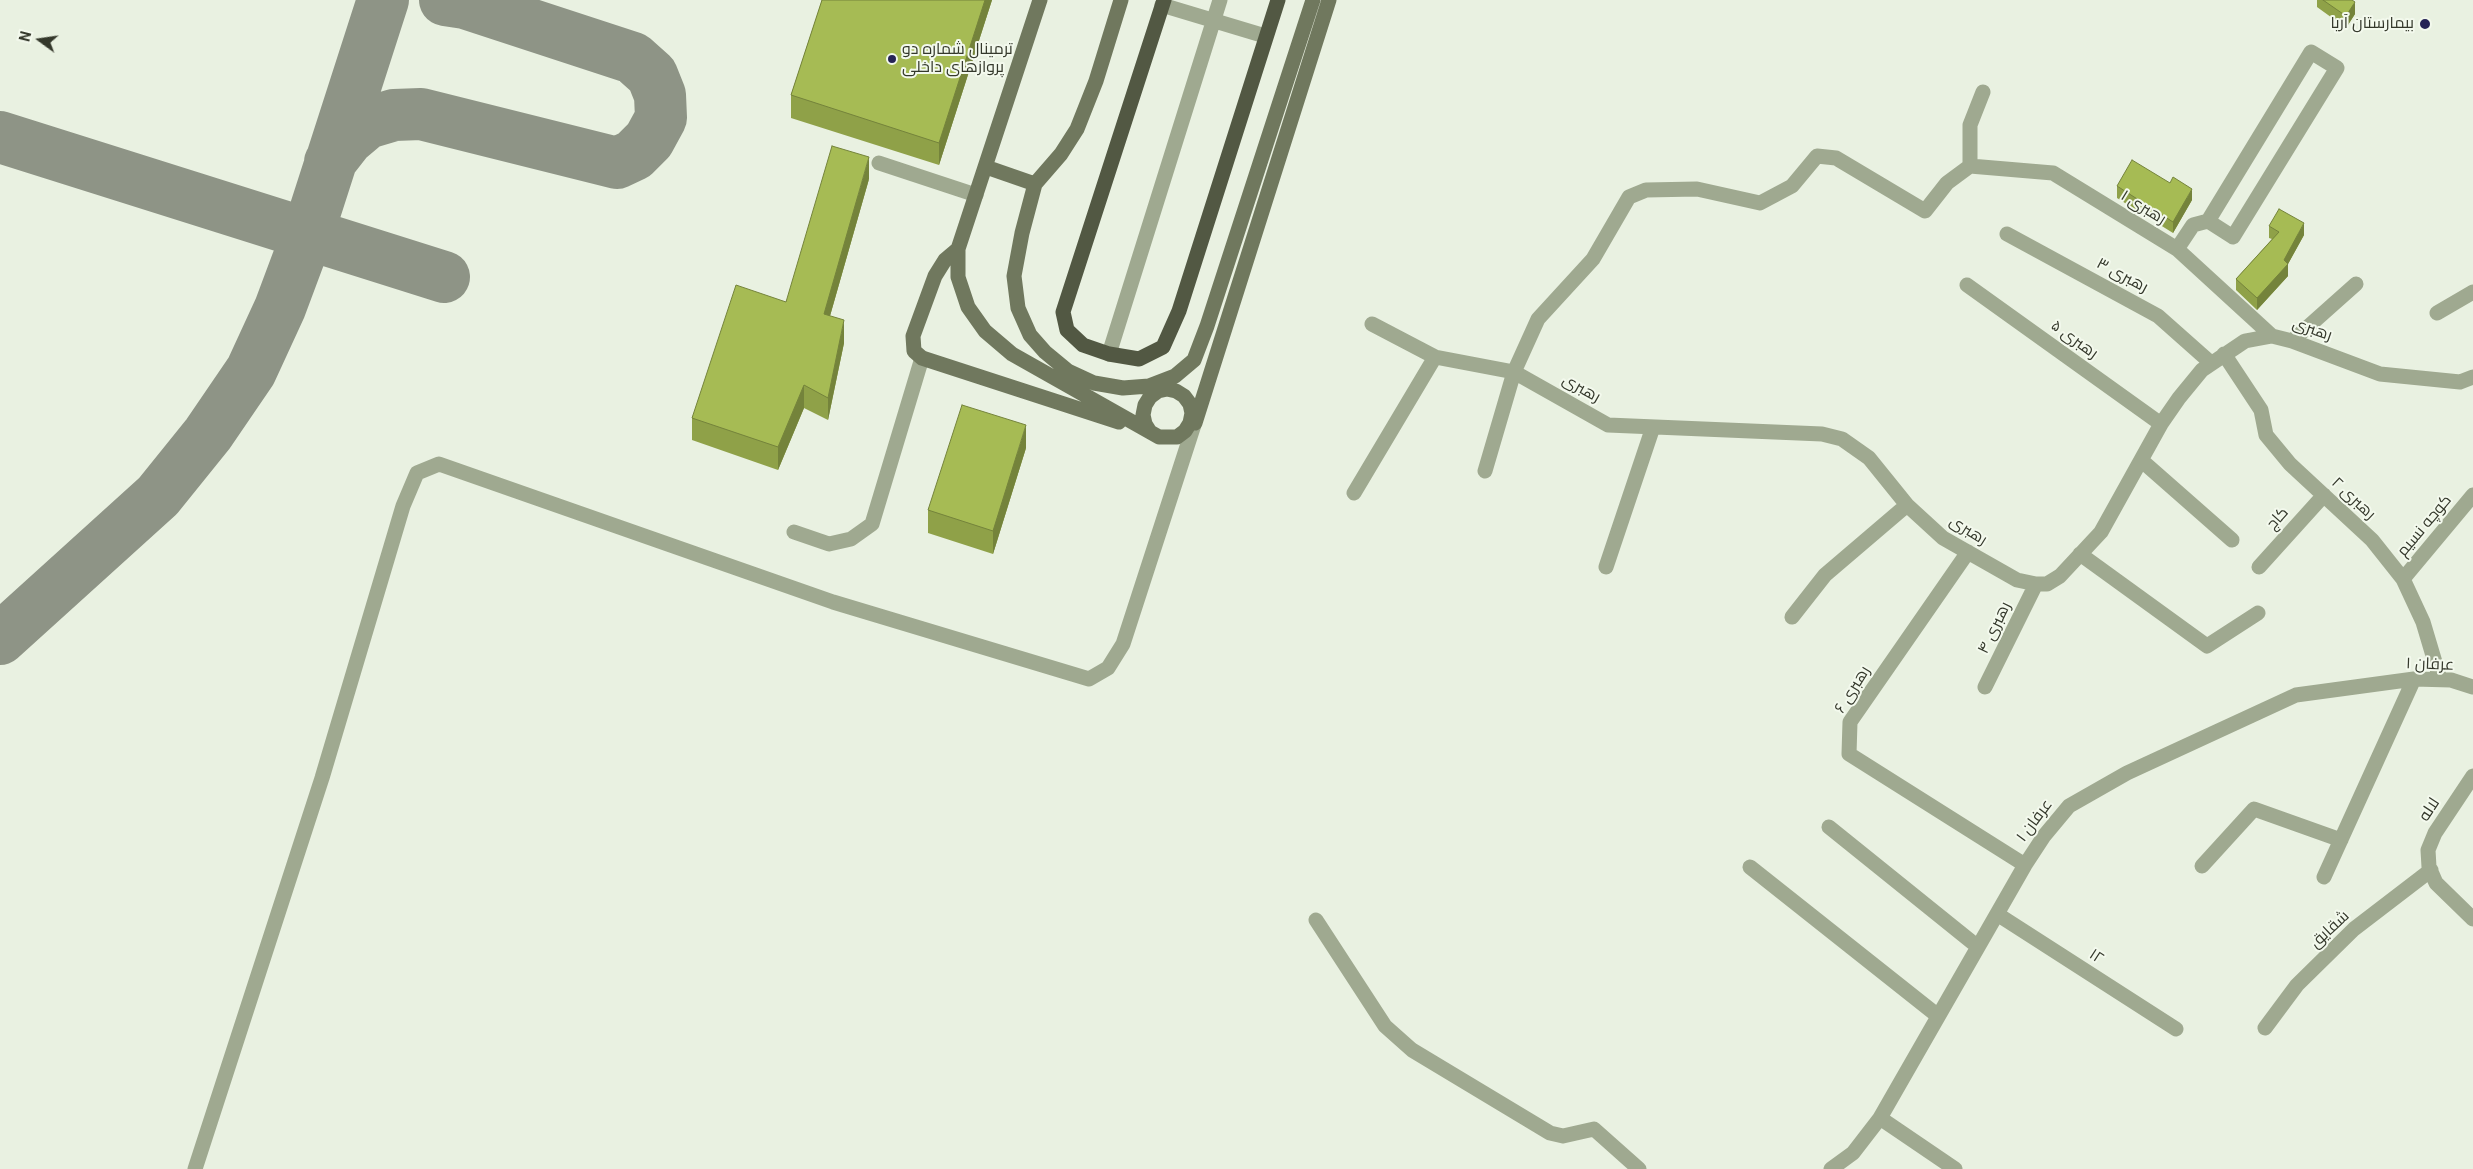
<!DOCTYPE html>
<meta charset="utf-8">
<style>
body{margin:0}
#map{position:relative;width:2473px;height:1169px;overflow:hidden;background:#e9f1e1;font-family:Roboto,sans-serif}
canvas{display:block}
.north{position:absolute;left:15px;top:15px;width:50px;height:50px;-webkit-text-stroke:4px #f3f9ed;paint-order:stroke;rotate:284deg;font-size:14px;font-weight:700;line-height:20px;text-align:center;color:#34382b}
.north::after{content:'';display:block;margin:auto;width:18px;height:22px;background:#34382b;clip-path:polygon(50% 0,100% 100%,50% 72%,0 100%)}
</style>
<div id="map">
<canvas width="2473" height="1169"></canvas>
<div class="north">N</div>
</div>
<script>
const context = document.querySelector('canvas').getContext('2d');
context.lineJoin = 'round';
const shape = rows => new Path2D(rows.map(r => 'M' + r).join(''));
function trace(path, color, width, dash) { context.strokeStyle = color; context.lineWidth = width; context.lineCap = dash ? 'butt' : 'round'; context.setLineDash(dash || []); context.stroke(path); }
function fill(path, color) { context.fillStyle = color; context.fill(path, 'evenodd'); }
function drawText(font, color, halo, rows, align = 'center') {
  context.font = font + ' Roboto,Cairo,sans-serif'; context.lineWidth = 4; context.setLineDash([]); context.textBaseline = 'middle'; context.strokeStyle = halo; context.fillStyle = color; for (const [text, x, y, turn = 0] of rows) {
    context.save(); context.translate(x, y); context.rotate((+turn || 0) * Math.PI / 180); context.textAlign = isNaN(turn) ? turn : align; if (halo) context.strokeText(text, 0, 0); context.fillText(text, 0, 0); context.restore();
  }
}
trace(shape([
 [0,137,444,277],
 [330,162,348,139,367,123,394,115,421,114,617,163,634,155,649,140,661,118,660,95,652,75,633,58,465,3,445,0],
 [0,639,158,496,208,434,251,371,280,308,308,233,383,0]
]), '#8e9486', 52);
trace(shape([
 [1162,5,1265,36],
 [879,163,976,195],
 [1970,166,2053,173,2177,249,2272,336],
 [1970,166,1970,125,1983,92],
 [2007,234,2158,316,2211,363],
 [2177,249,2193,225,2208,221,2311,52,2337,68,2233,237,2208,221],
 [1967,285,2161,424],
 [2437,313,2473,292],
 [1372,324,1435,357,1514,372,1608,425,1822,434,1842,439,1869,458,1907,505,1943,538,2017,580,2036,584,2047,584,2060,576,2101,532,2161,424,2179,398,2202,370,2245,341,2272,336,2292,341,2380,374,2460,382,2473,377],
 [2292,341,2356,284],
 [1109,354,1220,0],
 [2224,354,2261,410,2266,435,2290,464,2372,540,2403,579,2423,622,2440,679],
 [2141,460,2232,540],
 [1485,471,1514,372,1538,319,1593,259,1629,197,1646,190,1697,189,1760,203,1792,186,1817,156,1836,158,1925,211,1947,183,1970,166],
 [1354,493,1435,357],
 [794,532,829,544,851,539,872,524,922,358],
 [1968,552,1850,722,1849,754,2025,865],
 [2080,554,2207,646,2258,613],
 [1606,567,1653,427],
 [2259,567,2324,495],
 [2403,579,2473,495],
 [1792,617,1825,575,1907,505],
 [1985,687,2036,584],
 [2473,776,2435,833,2428,850,2429,867,2436,883,2473,919],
 [1829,827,1978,947],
 [2202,866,2254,809,2341,840],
 [1750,867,1938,1016],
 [2324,877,2414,679],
 [1997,914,2176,1029],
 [1316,920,1385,1026,1412,1050,1550,1133,1563,1136,1594,1129,1639,1169],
 [2265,1028,2297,985,2354,929,2431,870],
 [1880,1118,1955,1169],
 [195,1169,322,778,403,506,417,473,439,464,833,602,1089,679,1108,668,1123,644,1194,425],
 [1831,1169,1853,1153,1880,1118,2025,865,2044,836,2069,806,2127,773,2296,695,2414,679,2451,680,2473,687]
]), '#9fa990', 15);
trace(shape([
 [1040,0,958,249,958,277,968,307,985,331,1012,354,1159,437,1177,437,1185,431,1190,423,1192,413,1190,404,1184,396,1176,391,1167,389,1158,391,1150,397,1145,405,1143,415,1145,424,1150,432],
 [1121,0,1096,81,1077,129,1061,154,1035,184,1022,233,1014,276,1018,308,1030,335,1045,352,1068,371,1094,383,1123,388,1149,386,1175,376,1194,360,1207,326,1313,0],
 [986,167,1035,184],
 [958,249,945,260,935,276,913,336,914,351,922,358,1119,422],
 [1195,423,1329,0]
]), '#70785e', 15);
trace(shape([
 [1164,0,1063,312,1067,330,1083,345,1109,354,1139,359,1163,347,1179,311,1278,0]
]), '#525843', 15);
fill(shape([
 [822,0,992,0,939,165,791,118,791,95],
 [2317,0,2352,0,2355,14,2346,28,2317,7],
 [869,179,830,316,844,343,828,420,804,408,778,470,692,440,692,418,786,302],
 [2117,186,2192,200,2173,233,2117,198],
 [2269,226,2304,235,2288,264,2288,276,2257,310,2236,290,2236,279,2272,239,2269,238],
 [1026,448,993,554,928,533,928,510]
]), '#8fa148');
fill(shape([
 [985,0,992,0,939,165,939,143],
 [2355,2,2355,14,2346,28,2346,16],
 [869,157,869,179,824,337,824,314],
 [2192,189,2192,200,2173,233,2173,222],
 [2304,223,2304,235,2288,264,2288,276,2257,310,2257,298,2284,260],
 [844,320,844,343,828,420,828,398],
 [804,385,804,408,778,470,778,447],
 [1026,425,1026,448,993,554,993,531]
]), '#74833b');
const building = shape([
 [822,0,985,0,939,143,791,95,822,0],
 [2323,0,2352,0,2355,2,2346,16,2323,0],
 [832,146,869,157,824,314,844,320,828,398,804,385,778,447,692,418,736,285,786,302,832,146],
 [2132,160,2170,183,2173,177,2192,189,2173,222,2117,186,2132,160],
 [2279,209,2304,223,2284,260,2288,264,2257,298,2236,279,2279,232,2269,226,2279,209],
 [962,405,1026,425,993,531,928,510,962,405]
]);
fill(building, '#a6bb54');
trace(building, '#74833b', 1);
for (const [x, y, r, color] of [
 [2425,24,6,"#262456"],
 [892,59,5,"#262456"]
]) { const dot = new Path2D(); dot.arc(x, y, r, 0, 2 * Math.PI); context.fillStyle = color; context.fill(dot); trace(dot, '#f3f9ed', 2); }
drawText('16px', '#34382b', '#f3f9ed', [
 ["بیمارستان آریا",2414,24],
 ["ترمینال شماره دو",902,50,"left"],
 ["پروازهای داخلی",902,68,"left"]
], 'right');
drawText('16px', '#34382b', '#f3f9ed', [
 ["رهبری ۱",2143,208,32],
 ["رهبری ۳",2122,276,28],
 ["رهبری",2312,330,19],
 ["رهبری ۵",2074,340,36],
 ["رهبری",1581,389,29],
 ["رهبری ۲",2353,499,43],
 ["کاج",2278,519,-48],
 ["کوچه نسیم",2425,526,-50],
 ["رهبری",1968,531,32],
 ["رهبری ۴",1995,628,-64],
 ["عرفان ۱",2430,665,2],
 ["رهبری ۶",1853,690,-58],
 ["لاله",2430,810,-57],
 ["عرفان ۱",2035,821,-53],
 ["شقایق",2330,930,-43],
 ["۱۲",2096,957,33]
]);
</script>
